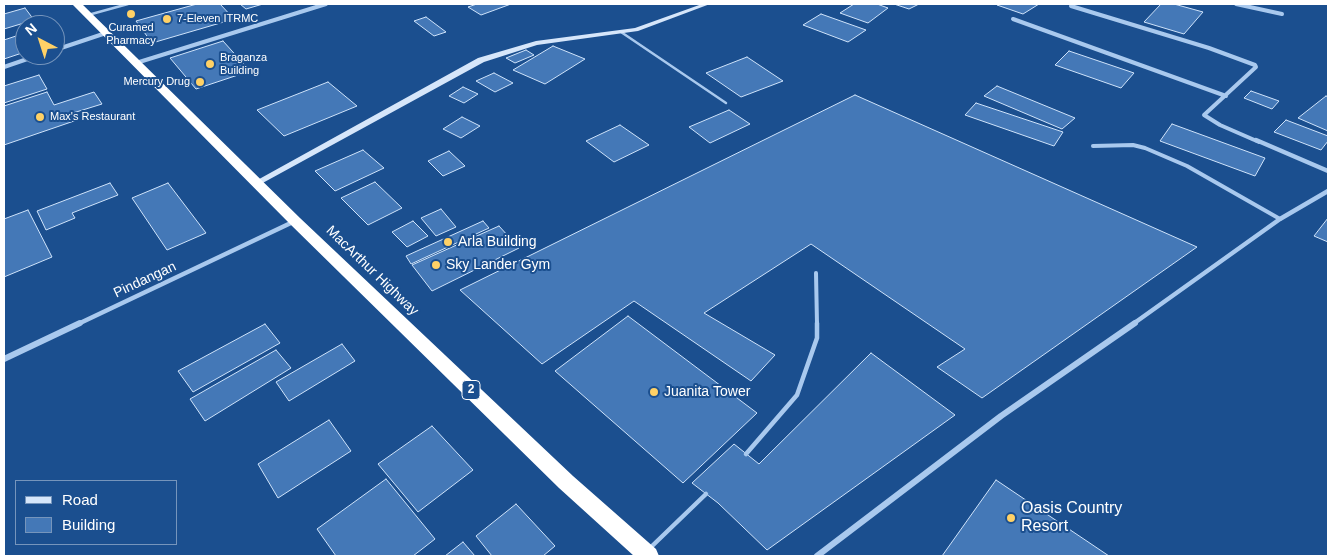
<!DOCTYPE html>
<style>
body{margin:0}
#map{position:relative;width:1332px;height:560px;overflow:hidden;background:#1b4f8f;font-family:Arial,sans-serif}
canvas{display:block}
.frame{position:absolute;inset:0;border:5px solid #fff;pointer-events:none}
.legend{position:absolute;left:15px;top:480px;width:162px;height:65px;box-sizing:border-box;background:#1b4f8f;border:1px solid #7695bc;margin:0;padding:6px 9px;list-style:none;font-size:15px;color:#fff}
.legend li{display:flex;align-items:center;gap:10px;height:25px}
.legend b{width:25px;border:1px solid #7695bc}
.north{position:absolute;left:15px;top:15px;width:50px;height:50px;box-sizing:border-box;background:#1b4f8f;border:1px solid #7695bc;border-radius:50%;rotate:320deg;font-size:14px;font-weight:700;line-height:20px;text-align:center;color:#fff}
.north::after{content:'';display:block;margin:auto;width:18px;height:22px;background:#ffd166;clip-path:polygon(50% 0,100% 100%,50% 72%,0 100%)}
</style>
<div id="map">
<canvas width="1332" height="560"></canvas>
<div class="frame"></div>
<ul class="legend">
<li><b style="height:6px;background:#d6e6fa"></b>Road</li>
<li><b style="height:14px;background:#4478b7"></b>Building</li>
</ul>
<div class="north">N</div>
</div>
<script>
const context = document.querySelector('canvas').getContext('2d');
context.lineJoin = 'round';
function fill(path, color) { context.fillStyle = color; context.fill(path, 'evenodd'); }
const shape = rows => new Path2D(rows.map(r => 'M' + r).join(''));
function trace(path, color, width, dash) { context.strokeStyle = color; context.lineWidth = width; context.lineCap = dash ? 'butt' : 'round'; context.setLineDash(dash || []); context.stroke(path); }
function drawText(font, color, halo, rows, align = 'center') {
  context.font = font + ' Arial,sans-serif'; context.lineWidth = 4; context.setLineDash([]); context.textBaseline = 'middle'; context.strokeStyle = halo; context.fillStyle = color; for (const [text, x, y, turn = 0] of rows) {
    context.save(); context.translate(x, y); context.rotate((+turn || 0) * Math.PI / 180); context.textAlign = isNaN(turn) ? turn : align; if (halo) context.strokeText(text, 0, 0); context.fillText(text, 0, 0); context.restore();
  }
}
const building = shape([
 [197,4,220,4,234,19,152,43,136,21,197,4],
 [240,4,263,4,246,9,240,4],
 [477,4,511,4,481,15,468,7,477,4],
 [854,4,877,4,888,8,868,23,840,13,854,4],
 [894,4,919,4,909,9,894,4],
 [999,4,1039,4,1023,14,997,5,999,4],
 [1161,4,1174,4,1203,12,1184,34,1144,22,1161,4],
 [25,8,34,20,4,29,4,14,25,8],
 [821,14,866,30,848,42,803,25,821,14],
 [426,17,446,32,434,36,414,21,426,17],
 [25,33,25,52,4,59,4,40,25,33],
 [223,41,250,71,196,89,170,58,223,41],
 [553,46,585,59,545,84,513,70,553,46],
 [526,50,534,55,515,63,506,58,526,50],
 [1069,51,1134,73,1121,88,1055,65,1069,51],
 [747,57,783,81,741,97,706,73,747,57],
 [494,73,513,83,495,92,476,81,494,73],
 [39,75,47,89,4,103,4,86,39,75],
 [328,82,357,106,284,136,257,110,328,82],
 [997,86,1075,118,1062,129,984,96,997,86],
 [463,87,478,94,464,103,449,96,463,87],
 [1251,91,1279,101,1272,109,1244,98,1251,91],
 [47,92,54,105,94,92,102,104,73,113,77,120,4,145,4,106,47,92],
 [855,95,1197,247,982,398,937,367,965,349,811,244,704,313,775,355,751,381,634,301,542,364,460,290,855,95],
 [1326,96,1328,97,1328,131,1298,118,1326,96],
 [976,103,1063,132,1054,146,965,115,976,103],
 [729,110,750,124,710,143,689,127,729,110],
 [462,117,480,126,461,138,443,129,462,117],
 [1286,120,1328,136,1328,141,1321,150,1274,132,1286,120],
 [1172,124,1265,158,1255,176,1160,141,1172,124],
 [620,125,649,145,614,162,586,141,620,125],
 [363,150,384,168,335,191,315,171,363,150],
 [449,151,465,166,443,176,428,161,449,151],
 [375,182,402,208,368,225,341,198,375,182],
 [110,183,118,195,72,213,75,218,46,230,37,211,110,183],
 [168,183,206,233,167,250,132,198,168,183],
 [441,209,456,227,436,236,421,218,441,209],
 [28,210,52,257,4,277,4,219,28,210],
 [1328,218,1328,242,1314,236,1328,218],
 [413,221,428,236,407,247,392,232,413,221],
 [483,221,489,228,411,264,406,256,483,221],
 [499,226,519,248,432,291,412,265,499,226],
 [628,316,757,413,683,483,555,371,628,316],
 [265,324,280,343,193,392,178,371,265,324],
 [342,344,355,361,289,401,276,382,342,344],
 [276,350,291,368,205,421,190,399,276,350],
 [871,353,955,415,767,550,718,503,692,483,734,444,759,464,871,353],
 [329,420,351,451,278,498,258,464,329,420],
 [432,426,473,470,418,512,378,464,432,426],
 [386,479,435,539,413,556,336,556,317,529,386,479],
 [996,480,1109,556,942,556,996,480],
 [516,504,555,546,543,556,492,556,476,536,516,504],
 [463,542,475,556,445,556,463,542]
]);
fill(building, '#4478b7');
trace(building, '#cfe3fa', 1);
trace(shape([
 [88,15,128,4],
 [621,32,726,103]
]), '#a9c9ee', 2.5);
trace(shape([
 [1093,146,1133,145,1145,148,1187,166,1280,219],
 [816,273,817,324]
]), '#a9c9ee', 4);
trace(shape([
 [746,454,797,395,817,338,817,323],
 [650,548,706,494]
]), '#a9c9ee', 4.5);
trace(shape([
 [1236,4,1282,14],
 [1071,6,1209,48,1255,65,1256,67,1204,115,1220,125,1259,142],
 [1013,19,1226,96],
 [55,50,106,33],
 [136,63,326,4],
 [4,67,39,55]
]), '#a9c9ee', 4);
trace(shape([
 [1256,140,1328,171],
 [78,324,295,221],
 [1133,324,1280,219,1328,191]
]), '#a9c9ee', 4.5);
trace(shape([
 [4,359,80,323],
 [817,556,1001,416,1135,323]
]), '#a9c9ee', 6);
fill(shape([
 [702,4,710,4,638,31,537,45,484,62,259,185,253,185,252,183,478,58,536,41,635,28,702,4]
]), '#d6e6fa');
fill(shape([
 [72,4,82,4,300,218,573,476,656,549,659,556,634,556,559,488,290,224,72,4]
]), '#fff');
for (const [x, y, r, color] of [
 [131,14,5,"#ffd166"],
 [167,19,5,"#ffd166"],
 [210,64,5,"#ffd166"],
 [200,82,5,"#ffd166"],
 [40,117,5,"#ffd166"],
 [448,242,5,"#ffd166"],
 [436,265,5,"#ffd166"],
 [654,392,5,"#ffd166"],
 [1011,518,5,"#ffd166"]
]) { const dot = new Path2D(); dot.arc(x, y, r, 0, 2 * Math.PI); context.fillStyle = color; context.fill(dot); trace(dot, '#1b4f8f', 2); }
drawText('11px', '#fff', '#1b4f8f', [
 ["7-Eleven ITRMC",177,19],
 ["Curamed",131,28,"center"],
 ["Pharmacy",131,41,"center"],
 ["Braganza",220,58],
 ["Building",220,71],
 ["Mercury Drug",190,82,"right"],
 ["Max's Restaurant",50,117]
], 'left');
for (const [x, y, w] of [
 [471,390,18]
]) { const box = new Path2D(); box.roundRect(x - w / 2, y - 9.5, w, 19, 4); context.fillStyle = '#1b4f8f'; context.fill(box); trace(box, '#fff', 1); }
drawText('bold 12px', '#fff', null, [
 ["2",471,390]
]);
drawText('14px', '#fff', '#1b4f8f', [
 ["Arla Building",458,242],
 ["Sky Lander Gym",446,265],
 ["Juanita Tower",664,392]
], 'left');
drawText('14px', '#fff', '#1b4f8f', [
 ["MacArthur Highway",372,271,44],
 ["Pindangan",145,280,-25]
]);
drawText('16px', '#fff', '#1b4f8f', [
 ["Oasis Country",1021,509],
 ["Resort",1021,527]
], 'left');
</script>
